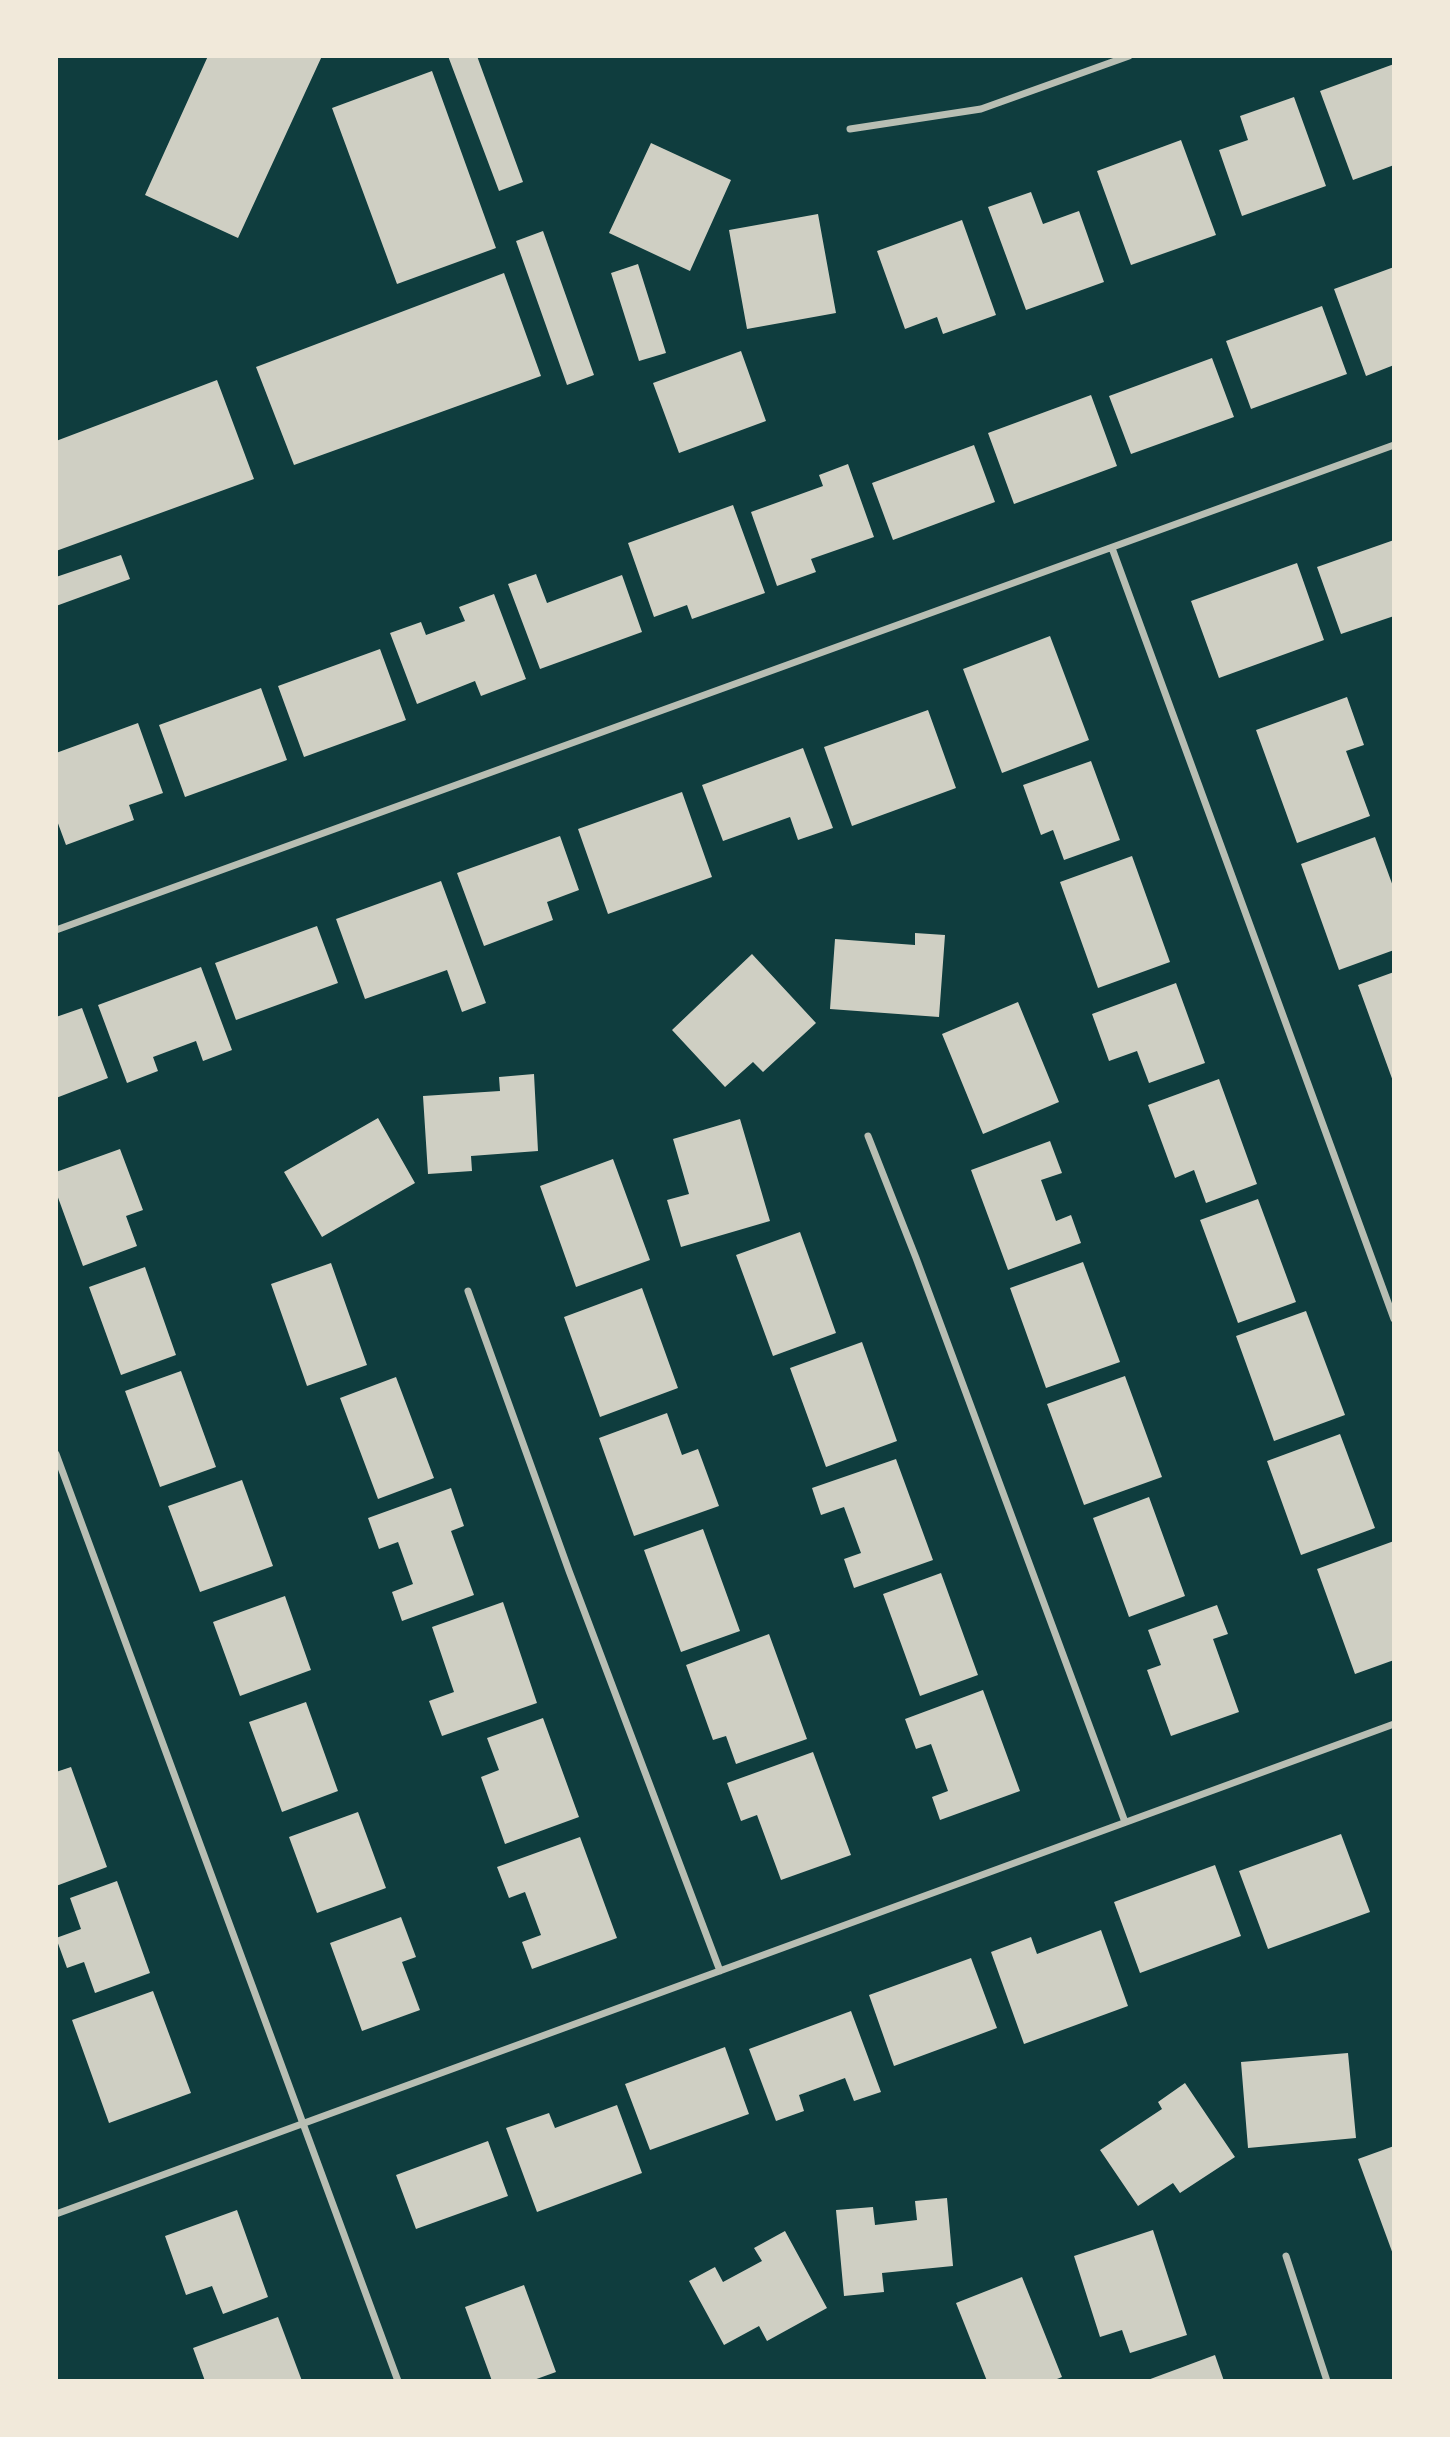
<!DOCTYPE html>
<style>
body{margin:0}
#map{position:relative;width:1450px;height:2437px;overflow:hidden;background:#0f3d3e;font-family:Inter,sans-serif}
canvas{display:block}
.frame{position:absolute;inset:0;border:58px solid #f1e9da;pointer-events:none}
</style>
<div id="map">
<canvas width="1450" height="2437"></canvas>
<div class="frame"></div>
</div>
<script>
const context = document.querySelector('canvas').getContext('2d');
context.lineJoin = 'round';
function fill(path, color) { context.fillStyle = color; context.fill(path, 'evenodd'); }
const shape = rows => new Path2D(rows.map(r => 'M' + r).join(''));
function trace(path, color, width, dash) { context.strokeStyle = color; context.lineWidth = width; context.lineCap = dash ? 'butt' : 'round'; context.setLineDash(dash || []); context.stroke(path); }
fill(shape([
 [208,56,322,56,238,238,145,195],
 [448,56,477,56,523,182,499,191],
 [1394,64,1394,165,1353,180,1320,91],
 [432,71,496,248,397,284,332,108],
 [1294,97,1326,186,1242,216,1219,150,1248,140,1240,116],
 [1181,140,1216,235,1131,265,1097,171],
 [651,143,731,180,690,271,609,233],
 [1031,192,1043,224,1079,211,1104,282,1026,310,988,207],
 [818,214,836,313,747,329,729,230],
 [962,220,996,315,943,334,937,317,905,329,877,251],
 [543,231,594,375,567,385,516,241],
 [638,264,666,353,639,361,611,273],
 [1394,267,1394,365,1366,376,1334,289],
 [504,273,541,376,294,465,256,367],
 [1322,306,1347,374,1251,409,1226,341],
 [741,351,766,421,679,453,653,383],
 [1212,358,1234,417,1131,454,1109,396],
 [217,380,254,479,56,551,56,441],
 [1091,395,1117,466,1014,504,988,433],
 [974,445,995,502,893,540,872,483],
 [848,464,874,537,811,559,816,572,777,586,751,512,823,486,819,475],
 [733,505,765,593,692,619,687,605,654,617,628,543],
 [1394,540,1394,616,1341,634,1317,567],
 [121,555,130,579,56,606,56,577],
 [1297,563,1324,640,1219,678,1191,601],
 [536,574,547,603,622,575,642,632,540,669,508,584],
 [494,594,526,679,481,696,475,681,417,704,390,633,421,622,426,635,465,621,459,607],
 [1050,636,1089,740,1002,773,963,669],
 [380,649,406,720,304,757,278,686],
 [261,688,287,760,185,797,159,725],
 [1347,697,1364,745,1346,751,1370,816,1297,843,1256,730],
 [928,710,956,788,852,826,824,747],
 [138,723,163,793,129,805,134,820,66,845,56,818,56,753],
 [803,748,833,828,798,840,790,817,723,841,702,785],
 [1091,761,1120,840,1064,860,1053,830,1041,835,1023,785],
 [682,792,712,877,608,914,578,829],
 [560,836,579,890,547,902,553,920,484,946,457,873],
 [1375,837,1394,889,1394,950,1339,970,1301,864],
 [1132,856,1170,962,1098,988,1060,882],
 [441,881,486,1003,462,1012,447,970,365,999,336,919],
 [317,926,338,983,236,1020,215,963],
 [915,933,945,935,939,1017,830,1009,835,939,915,945],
 [752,954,816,1023,763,1072,753,1062,725,1087,672,1030],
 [201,967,232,1050,203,1061,196,1041,153,1057,158,1071,127,1083,98,1005],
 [1394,972,1394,1084,1358,985],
 [1176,983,1205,1063,1149,1083,1137,1051,1109,1061,1092,1014],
 [1018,1002,1059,1102,983,1134,942,1034],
 [82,1008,108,1078,56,1098,56,1017],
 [534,1074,538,1151,471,1156,472,1171,428,1174,423,1096,500,1091,499,1077],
 [1219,1079,1257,1184,1206,1203,1194,1170,1175,1178,1148,1105],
 [378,1118,415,1183,322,1237,284,1172],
 [740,1119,770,1221,681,1247,667,1200,689,1194,673,1139],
 [1050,1141,1062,1173,1041,1180,1056,1221,1071,1215,1081,1243,1008,1270,971,1170],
 [120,1149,143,1210,126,1216,137,1246,83,1266,56,1192,56,1172],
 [613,1159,650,1260,576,1287,540,1186],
 [1258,1199,1296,1302,1238,1323,1200,1220],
 [800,1232,836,1333,773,1356,736,1255],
 [1083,1262,1120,1362,1046,1388,1010,1288],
 [331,1263,367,1365,307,1386,271,1284],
 [145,1267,176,1355,121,1375,89,1287],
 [642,1288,678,1388,600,1417,564,1317],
 [1306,1311,1345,1415,1274,1441,1236,1336],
 [862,1342,897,1441,826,1467,790,1368],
 [181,1371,216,1467,160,1487,125,1391],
 [1125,1376,1162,1477,1084,1505,1047,1404],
 [396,1377,434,1478,378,1499,340,1398],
 [667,1413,682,1455,698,1449,719,1506,634,1536,599,1438],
 [1340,1434,1375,1528,1301,1555,1267,1461],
 [896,1459,933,1560,854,1588,844,1559,861,1553,844,1507,821,1515,812,1488],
 [242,1480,273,1566,200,1592,168,1506],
 [451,1488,464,1526,451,1531,474,1595,402,1621,392,1592,413,1584,398,1542,379,1549,368,1518],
 [1149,1497,1185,1596,1129,1617,1093,1518],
 [703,1529,740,1631,681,1652,644,1550],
 [1394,1541,1394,1660,1355,1674,1317,1569],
 [941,1573,978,1675,920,1696,883,1594],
 [285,1596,311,1670,240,1696,213,1622],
 [503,1602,537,1703,442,1736,429,1701,454,1692,432,1627],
 [1217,1605,1228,1634,1213,1639,1239,1712,1171,1736,1147,1670,1161,1665,1148,1630],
 [769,1634,807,1739,736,1764,726,1736,713,1740,686,1665],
 [983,1690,1020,1791,940,1820,932,1797,948,1791,931,1744,916,1749,905,1719],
 [306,1702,338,1791,282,1812,249,1722],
 [543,1718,579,1817,505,1844,481,1777,499,1770,487,1738],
 [813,1752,851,1855,781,1880,757,1815,741,1821,727,1783],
 [71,1767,107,1867,56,1886,56,1772],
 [358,1812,386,1888,317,1913,289,1837],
 [1341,1834,1370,1912,1268,1949,1239,1871],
 [580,1837,617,1938,532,1969,522,1942,541,1935,525,1892,509,1898,497,1867],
 [1215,1865,1241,1936,1140,1973,1114,1902],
 [117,1881,150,1973,95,1993,84,1962,67,1968,56,1938,81,1929,70,1898],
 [401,1917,416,1957,402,1962,420,2010,362,2031,330,1943],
 [1101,1930,1128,2006,1024,2044,991,1952,1031,1937,1037,1954],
 [971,1958,997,2028,894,2066,869,1995],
 [153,1991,191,2093,109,2123,72,2020],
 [851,2011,881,2092,854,2101,845,2078,799,2095,804,2111,776,2121,749,2049],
 [725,2047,749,2114,650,2150,625,2084],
 [1348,2053,1356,2138,1248,2148,1241,2062],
 [1185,2083,1235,2157,1180,2193,1173,2183,1138,2206,1100,2150,1162,2109,1158,2102],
 [617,2105,642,2173,537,2212,506,2128,549,2113,555,2128],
 [488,2141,508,2196,416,2229,396,2175],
 [1394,2146,1394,2257,1358,2159],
 [947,2198,953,2266,882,2273,884,2292,844,2296,836,2210,873,2207,875,2225,917,2220,915,2201],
 [237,2210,268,2297,223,2314,212,2286,186,2295,165,2236],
 [1153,2230,1187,2335,1130,2353,1122,2330,1100,2337,1074,2256],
 [785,2231,827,2308,767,2341,759,2326,724,2345,689,2281,715,2267,723,2282,762,2261,754,2248],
 [1022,2277,1062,2377,1052,2381,987,2381,956,2303],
 [524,2285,556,2372,531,2381,492,2381,465,2307],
 [278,2317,302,2381,205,2381,193,2348],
 [1215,2355,1224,2381,1145,2381]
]), '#cfcfc3');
trace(shape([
 [850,129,981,109,1129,56],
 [1112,548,1394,1319],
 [56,930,1394,445],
 [868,1136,916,1258,1125,1822],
 [468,1291,569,1571,720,1971],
 [56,1454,398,2381],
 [56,2214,1394,1724],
 [1286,2256,1327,2381]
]), '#b8beb3', 7);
</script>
